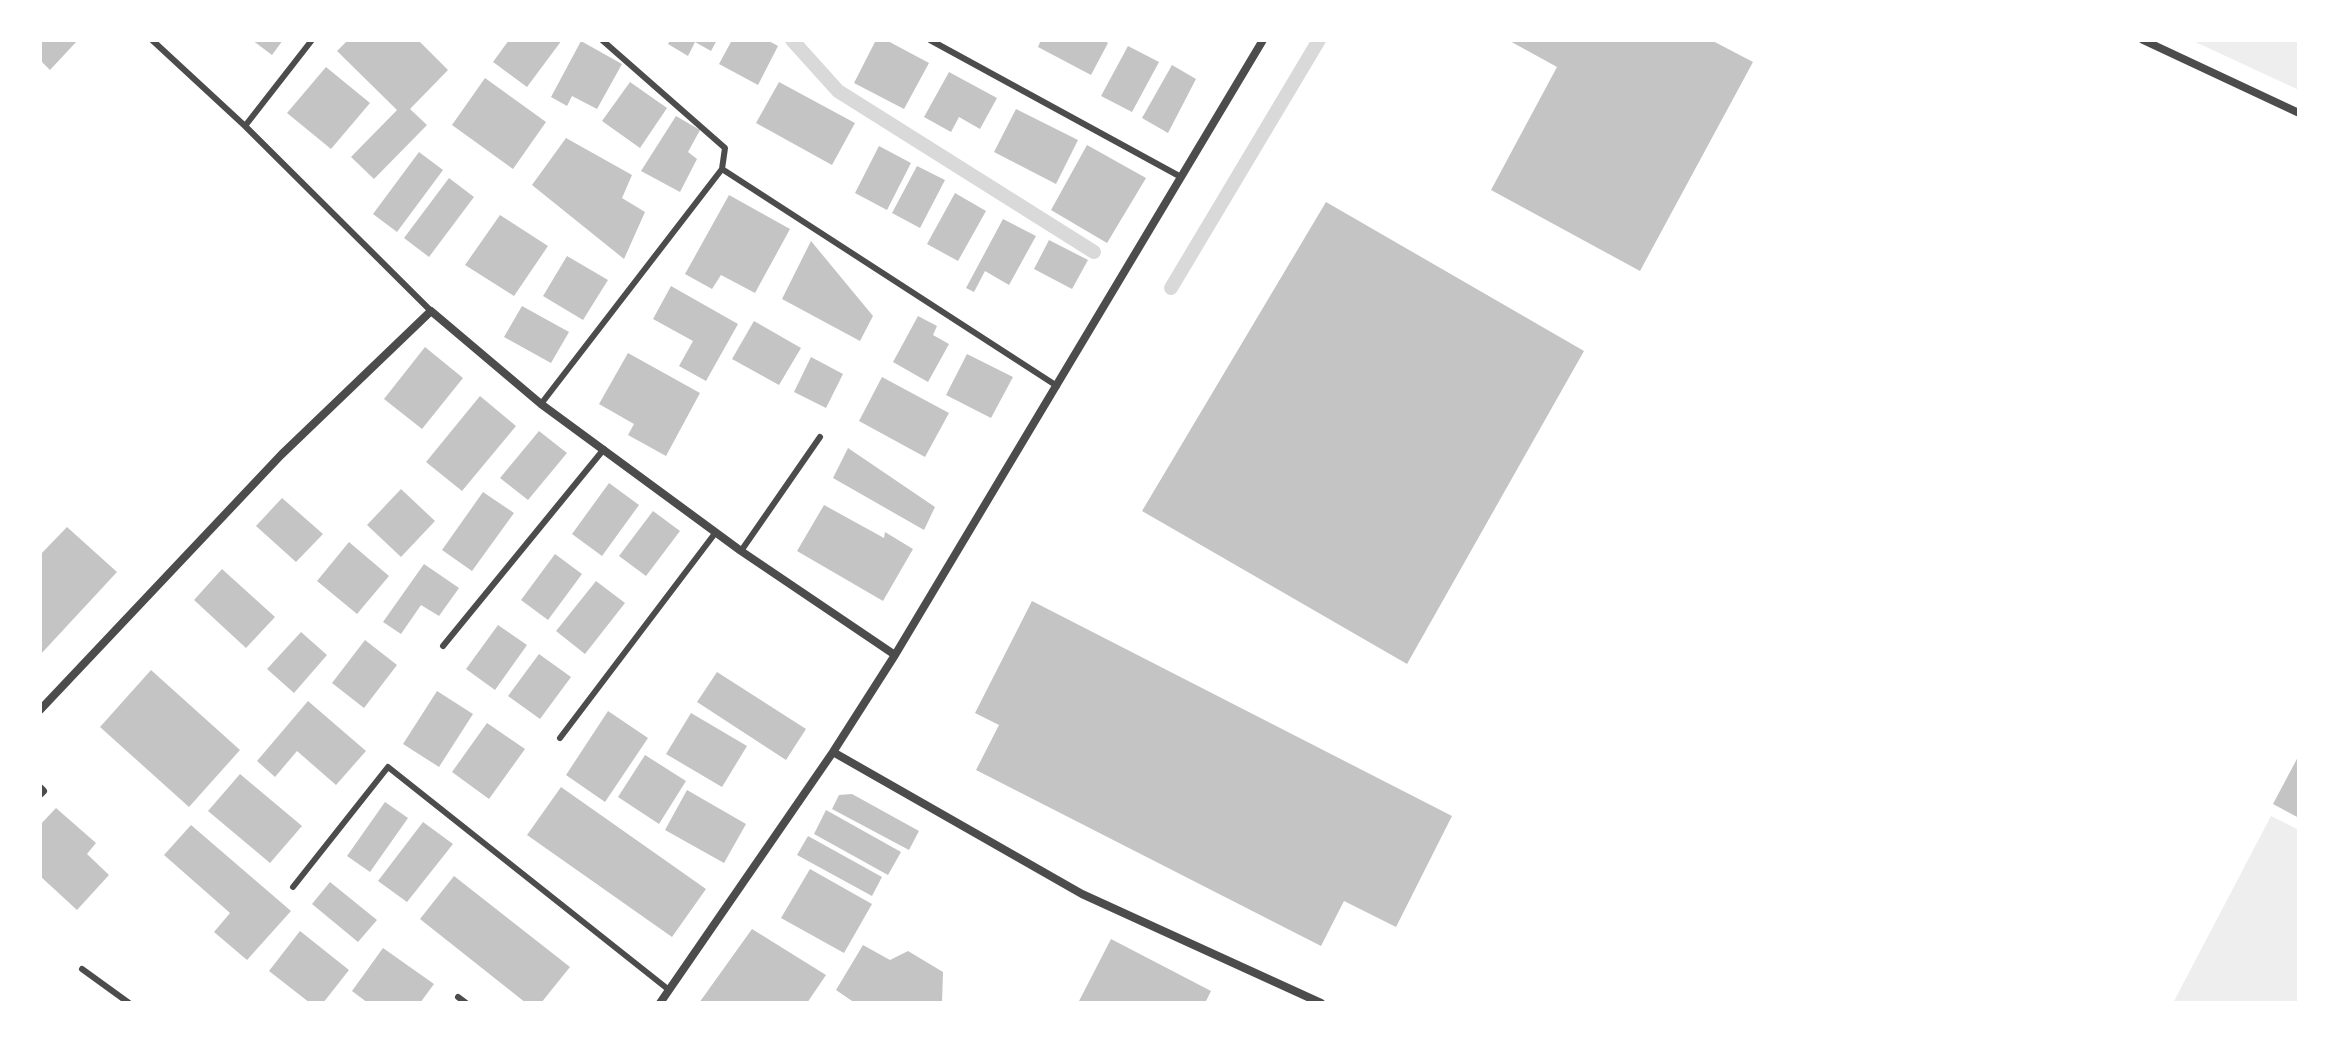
<!DOCTYPE html>
<style>
body{margin:0}
#map{position:relative;width:2339px;height:1043px;overflow:hidden;background:#fff;font-family:Inter,sans-serif}
canvas{display:block}
.frame{position:absolute;inset:0;border:42px solid #fff;pointer-events:none}
</style>
<div id="map">
<canvas width="2339" height="1043"></canvas>
<div class="frame"></div>
</div>
<script>
const context = document.querySelector('canvas').getContext('2d');
context.lineJoin = 'round';
function fill(path, color) { context.fillStyle = color; context.fill(path, 'evenodd'); }
const shape = rows => new Path2D(rows.map(r => 'M' + r).join(''));
function trace(path, color, width, dash) { context.strokeStyle = color; context.lineWidth = width; context.lineCap = dash ? 'butt' : 'round'; context.setLineDash(dash || []); context.stroke(path); }
fill(shape([
 [2191,40,2299,40,2299,90],
 [2271,816,2299,830,2299,1003,2173,1003]
]), '#eee');
trace(shape([
 [792,40,838,91,1094,252],
 [1171,288,1319,40]
]), '#d9d9d9', 14);
fill(shape([
 [40,40,78,40,50,70,40,60],
 [252,40,283,40,272,55],
 [348,40,418,40,448,70,410,109,427,125,374,179,351,157,397,110,337,51],
 [509,40,562,40,527,87,493,62],
 [670,40,717,40,711,51,695,42,688,56,668,44],
 [732,40,767,40,778,46,758,85,719,64],
 [876,40,886,40,929,63,904,109,854,83],
 [1041,40,1103,40,1108,43,1091,75,1038,47],
 [1508,40,1711,40,1753,62,1640,271,1491,190,1557,67],
 [581,41,622,64,597,109,572,96,567,106,551,97],
 [1128,46,1159,62,1132,112,1101,96],
 [1172,65,1196,79,1168,133,1142,118],
 [326,67,370,103,331,149,287,113],
 [949,72,997,98,980,129,959,117,951,132,924,117],
 [485,78,546,122,513,169,452,125],
 [630,82,667,108,640,148,602,121],
 [779,82,855,123,832,165,756,123],
 [1016,109,1078,140,1056,184,994,152],
 [676,116,700,130,688,152,697,159,680,192,641,171],
 [566,138,632,175,622,198,645,212,624,259,532,185],
 [1087,145,1146,178,1107,243,1051,210],
 [879,146,911,163,887,210,855,193],
 [419,152,443,170,397,232,373,214],
 [917,166,945,180,920,228,892,213],
 [449,178,474,197,429,257,404,238],
 [955,193,986,211,958,261,927,244],
 [729,195,790,229,755,293,721,275,712,289,685,274],
 [1326,202,1584,351,1407,664,1142,511],
 [500,215,548,246,514,296,465,265],
 [1003,219,1036,236,1009,285,985,271,974,292,966,288],
 [1049,240,1088,260,1072,289,1034,269],
 [811,241,873,316,860,341,782,299],
 [567,256,608,280,583,320,543,296],
 [671,286,738,324,706,381,679,366,693,341,653,319],
 [522,306,569,332,551,363,504,337],
 [918,316,937,326,933,335,949,344,928,382,893,362],
 [754,321,801,348,779,385,732,359],
 [425,347,463,378,422,429,384,399],
 [628,353,700,393,666,456,628,435,634,424,599,404],
 [967,354,1013,377,991,418,946,395],
 [811,357,843,374,826,408,794,392],
 [882,377,949,413,925,457,859,421],
 [480,396,516,426,462,491,426,462],
 [539,431,567,453,528,500,500,478],
 [848,448,935,507,924,530,833,478],
 [609,483,639,505,602,556,572,534],
 [401,489,435,521,401,557,367,525],
 [483,492,514,513,472,571,442,550],
 [282,498,323,534,296,562,256,526],
 [824,505,884,538,885,532,913,549,883,601,797,551],
 [653,511,680,531,646,576,619,556],
 [67,527,117,572,40,655,40,555],
 [349,542,389,576,357,614,317,581],
 [555,554,582,574,548,620,521,600],
 [424,564,459,588,439,616,421,605,401,634,383,622],
 [222,569,275,617,246,648,194,600],
 [596,581,625,603,585,654,556,631],
 [1032,601,1452,816,1396,927,1344,901,1321,946,976,770,999,725,975,713],
 [498,625,527,645,495,690,466,669],
 [301,632,327,655,294,693,267,669],
 [365,640,397,665,364,708,332,683],
 [539,654,571,677,540,719,508,696],
 [151,670,240,750,189,807,100,727],
 [717,672,806,729,786,760,697,702],
 [437,691,473,714,439,767,403,744],
 [308,701,366,751,336,785,297,751,275,777,257,761],
 [608,711,648,738,605,802,566,775],
 [691,713,747,746,722,787,666,754],
 [487,723,525,749,489,799,452,772],
 [645,755,686,781,659,824,618,797],
 [2299,755,2299,818,2273,804],
 [240,774,302,826,270,863,208,811],
 [561,787,706,889,672,937,527,835],
 [687,790,746,824,724,863,665,830],
 [852,794,919,831,909,850,832,809,839,795],
 [385,802,408,818,370,872,347,856],
 [56,808,96,843,87,854,109,875,77,910,40,876,40,825],
 [826,810,901,852,888,875,814,834],
 [423,822,453,844,407,902,378,881],
 [191,825,291,911,247,960,214,932,230,913,164,855],
 [808,836,882,877,872,896,797,855],
 [810,869,872,904,844,953,781,918],
 [454,876,570,967,541,1003,526,1003,420,919],
 [330,882,377,920,358,942,312,904],
 [752,929,826,975,807,1003,699,1003],
 [300,931,349,970,323,1003,310,1003,269,971],
 [1111,939,1211,991,1205,1003,1078,1003],
 [863,945,890,960,908,951,943,972,942,1003,855,1003,836,990],
 [383,948,434,984,420,1003,368,1003,352,991]
]), '#c4c4c4');
trace(shape([
 [152,40,245,126,431,311],
 [602,40,725,148,722,169],
 [930,40,1181,177],
 [245,126,312,40],
 [541,404,722,169,1057,386],
 [741,551,820,437],
 [443,646,604,449],
 [560,738,716,532],
 [293,887,388,767,669,990],
 [82,969,129,1003],
 [458,997,466,1003]
]), '#4c4c4c', 6);
trace(shape([
 [2143,40,2299,113],
 [40,710,281,455,431,311,541,404,741,551,895,655],
 [833,752,1082,894,1321,1003],
 [40,788,43,791,40,794],
 [660,1003,833,752,895,655,1263,40]
]), '#4c4c4c', 8);
</script>
